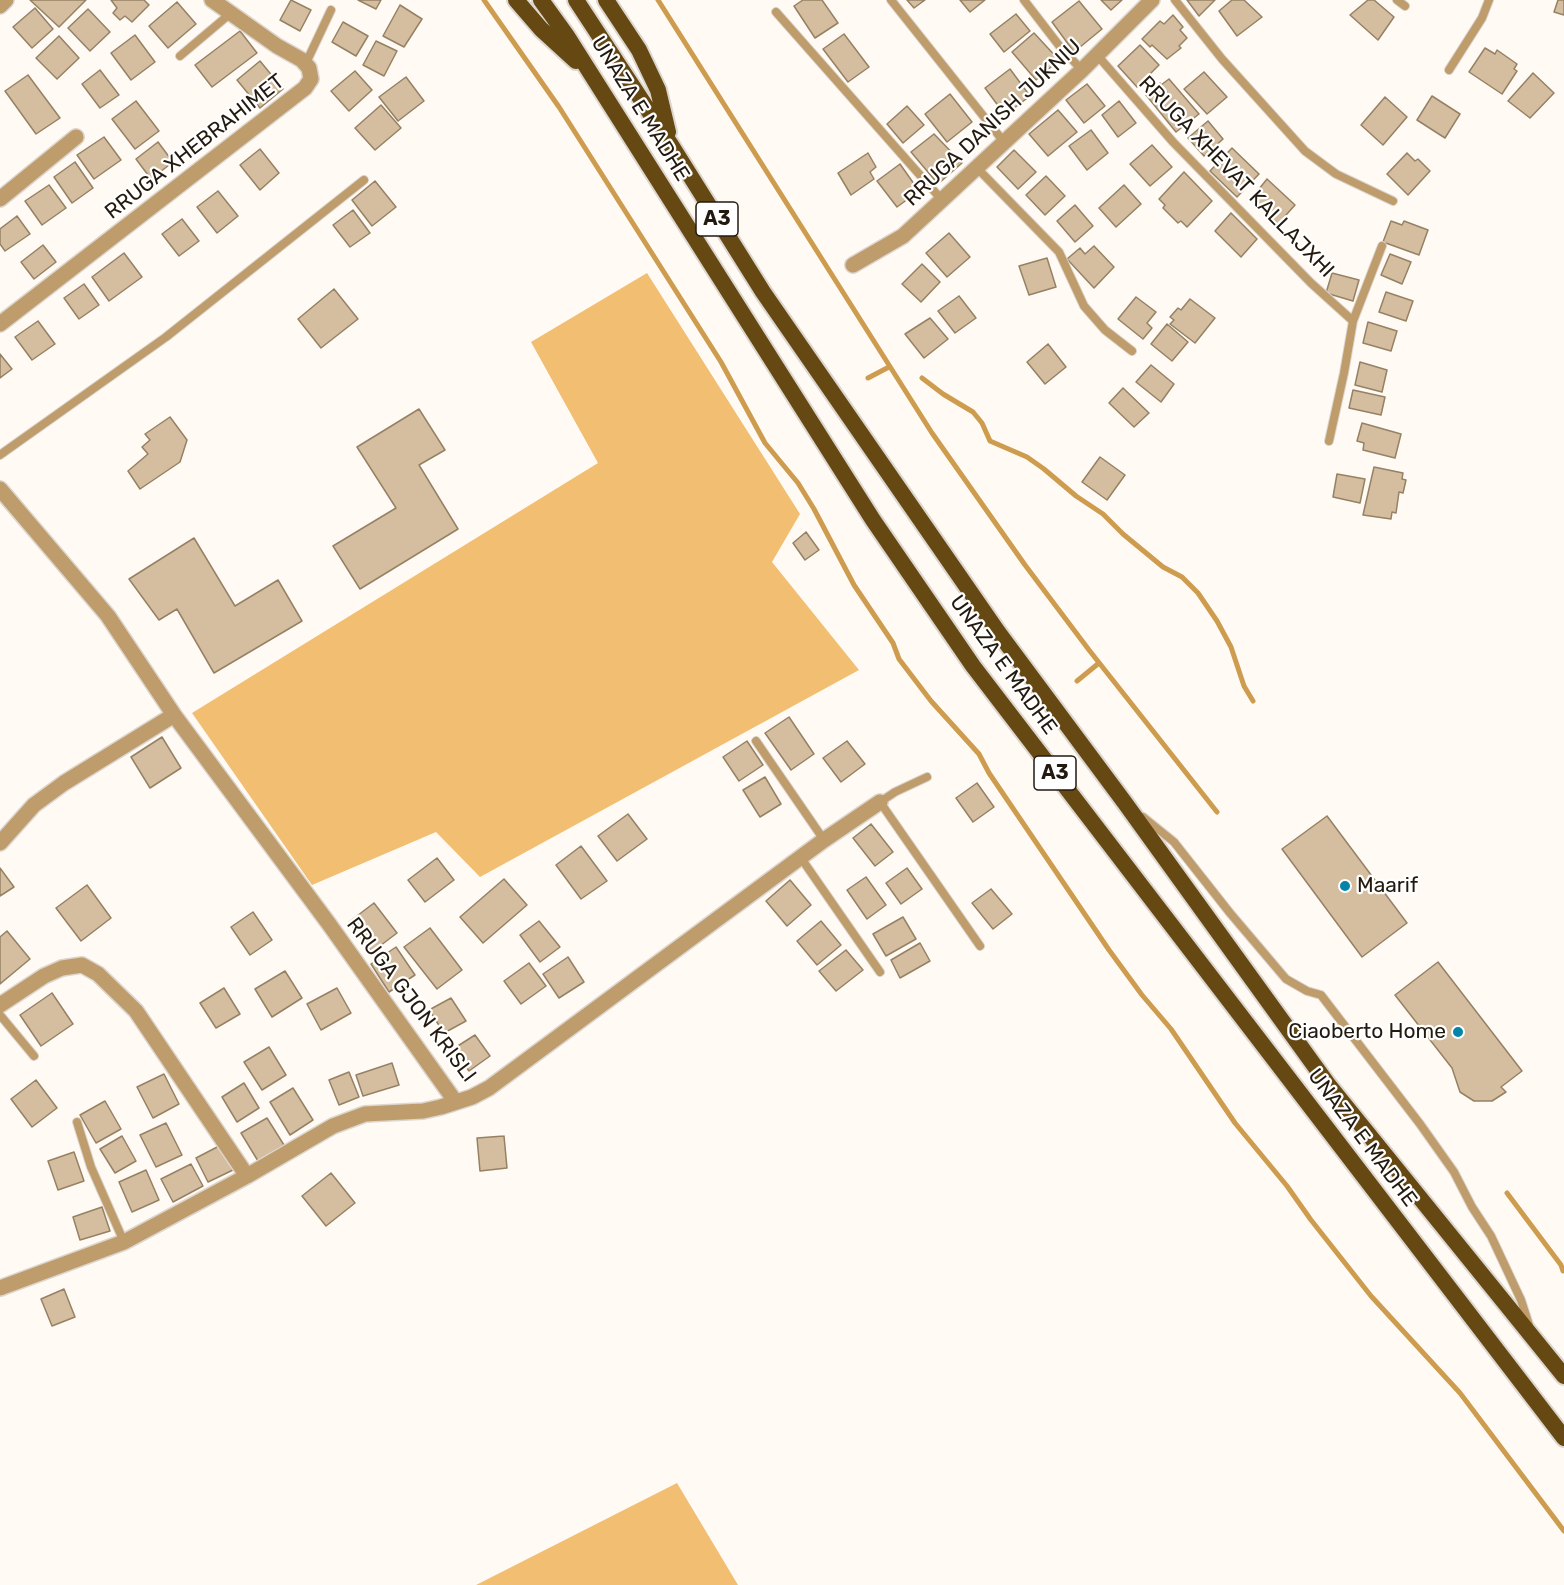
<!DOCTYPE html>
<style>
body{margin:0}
canvas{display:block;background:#fffaf4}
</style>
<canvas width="1564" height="1585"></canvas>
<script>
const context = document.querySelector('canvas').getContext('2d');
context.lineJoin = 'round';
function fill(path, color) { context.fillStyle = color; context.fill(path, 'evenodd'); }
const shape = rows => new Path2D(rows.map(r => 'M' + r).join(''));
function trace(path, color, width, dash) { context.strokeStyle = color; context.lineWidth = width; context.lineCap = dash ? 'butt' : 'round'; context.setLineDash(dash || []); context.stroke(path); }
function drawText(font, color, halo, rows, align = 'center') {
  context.font = font + ' Rubik,sans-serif'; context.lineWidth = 4.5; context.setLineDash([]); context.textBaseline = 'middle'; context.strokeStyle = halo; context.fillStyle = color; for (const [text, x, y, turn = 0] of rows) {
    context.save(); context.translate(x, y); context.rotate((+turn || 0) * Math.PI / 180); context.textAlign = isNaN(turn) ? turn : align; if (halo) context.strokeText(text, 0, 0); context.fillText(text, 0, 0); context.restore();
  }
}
fill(shape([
 [647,273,800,514,772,562,859,670,480,877,436,832,312,885,192,713,598,463,531,342],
 [677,1483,738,1585,476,1585]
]), '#f2be72');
trace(shape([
 [484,0,559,107,721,362,765,443,798,483,814,509,854,585,893,643,899,659,931,701,979,754,989,773,1109,950,1142,995,1171,1029,1235,1123,1287,1186,1311,1220,1371,1296,1460,1393,1564,1531],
 [658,0,932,433,1025,565,1089,650,1217,812],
 [868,378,889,367],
 [922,378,943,394,973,412,982,423,990,441,1027,457,1044,469,1076,496,1103,514,1123,534,1163,567,1182,577,1198,593,1217,621,1231,647,1244,686,1253,701],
 [1077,681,1099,663],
 [1507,1193,1561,1265,1563,1271]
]), '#ce9c4e', 5);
const building = shape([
 [30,0,86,0,59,27,30,0],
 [111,0,144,0,149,5,132,22,125,16,120,20,113,13,117,8,111,0],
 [291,0,311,10,300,31,280,20,291,0],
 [358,0,381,0,376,9,358,0],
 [803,0,822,0,838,23,815,38,794,6,803,0],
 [907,0,925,0,914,8,907,0],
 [960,0,985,0,970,12,960,0],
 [1101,0,1122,0,1111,10,1101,0],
 [1187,0,1215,0,1199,16,1187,0],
 [1232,0,1244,0,1262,17,1237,36,1219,11,1232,0],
 [1368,0,1374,0,1394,17,1378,40,1350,15,1368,0],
 [1558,0,1564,0,1564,15,1554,12,1558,0],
 [1079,1,1102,29,1074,52,1052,22,1079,1],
 [177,2,196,24,168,48,149,26,177,2],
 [400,5,422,19,404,47,383,36,400,5],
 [35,8,53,29,32,48,13,27,35,8],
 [88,9,110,32,90,51,68,28,88,9],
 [1016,14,1030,31,1004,52,990,34,1016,14],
 [1173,15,1183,27,1180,30,1187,38,1179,46,1181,48,1167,59,1152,45,1150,47,1142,39,1160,21,1164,24,1173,15],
 [343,22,368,36,356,56,332,42,343,22],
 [240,31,257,53,212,87,195,65,240,31],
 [1034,33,1059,60,1036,80,1012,52,1034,33],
 [844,34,869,67,848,82,823,49,844,34],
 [135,35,155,62,131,80,111,53,135,35],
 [59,36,79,58,57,79,36,58,59,36],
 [376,41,397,51,384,76,363,65,376,41],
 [1140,45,1159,65,1137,87,1118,66,1140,45],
 [1485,48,1495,54,1497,50,1517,64,1514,69,1517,71,1502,94,1469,72,1485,48],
 [260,61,283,89,260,108,237,80,260,61],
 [1010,69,1030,96,1005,115,985,88,1010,69],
 [100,70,119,95,100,108,82,84,100,70],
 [355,71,372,90,349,111,331,91,355,71],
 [1204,72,1227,97,1207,114,1184,89,1204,72],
 [1533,73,1554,93,1530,118,1508,101,1533,73],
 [28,75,60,118,36,134,5,91,28,75],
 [406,77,424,101,398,121,379,97,406,77],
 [1169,79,1199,114,1176,132,1146,95,1160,83,1161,85,1169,79],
 [1087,84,1105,106,1084,123,1066,100,1087,84],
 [950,94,972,122,947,142,925,114,950,94],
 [1432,96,1460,114,1445,138,1417,120,1432,96],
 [1385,97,1407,117,1383,145,1361,125,1385,97],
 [136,101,159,131,135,149,112,119,136,101],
 [1119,101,1136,123,1118,137,1102,115,1119,101],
 [381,105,401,128,375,150,355,128,381,105],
 [907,106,924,125,903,143,887,124,907,106],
 [1058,110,1077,132,1048,156,1029,134,1058,110],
 [1208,121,1223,139,1204,156,1188,138,1208,121],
 [1091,130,1108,153,1087,170,1069,146,1091,130],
 [934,134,962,163,938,184,911,152,934,134],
 [104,137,121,160,94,179,77,155,104,137],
 [158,142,173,162,151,179,136,159,158,142],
 [1152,145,1172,167,1150,186,1130,164,1152,145],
 [1232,148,1259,174,1237,197,1210,171,1232,148],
 [260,149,279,173,260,190,240,165,260,149],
 [1014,150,1036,172,1018,189,997,167,1014,150],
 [868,153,876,167,870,172,874,179,851,195,838,173,868,153],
 [1407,153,1415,161,1418,159,1430,171,1408,195,1387,174,1407,153],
 [75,162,93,188,72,203,54,177,75,162],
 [900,164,919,191,897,207,877,181,900,164],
 [1184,172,1212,201,1187,227,1181,221,1178,223,1163,208,1165,205,1159,199,1184,172],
 [1046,176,1065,196,1045,215,1026,195,1046,176],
 [1267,179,1295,205,1278,224,1251,199,1267,179],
 [375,181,396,207,372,226,352,200,375,181],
 [49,185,66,208,42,225,25,201,49,185],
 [1124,185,1141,204,1116,227,1099,208,1124,185],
 [218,191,238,216,217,233,197,207,218,191],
 [1075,205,1093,226,1075,242,1057,221,1075,205],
 [353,210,370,233,350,247,333,225,353,210],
 [1231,213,1257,239,1241,257,1215,231,1231,213],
 [17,216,30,234,5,251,0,244,0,229,17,216],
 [182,219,199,241,179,256,162,234,182,219],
 [1391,221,1402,225,1404,221,1428,230,1419,255,1383,242,1391,221],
 [949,233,970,257,947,277,926,253,949,233],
 [43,245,56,262,34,279,21,262,43,245],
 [1094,246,1114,267,1094,288,1067,259,1080,248,1085,254,1094,246],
 [124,253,142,277,109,301,92,277,124,253],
 [1390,254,1411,262,1402,284,1381,275,1390,254],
 [1047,258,1056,287,1029,295,1019,266,1047,258],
 [922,264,940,282,921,302,902,284,922,264],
 [1332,273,1359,280,1353,301,1326,293,1332,273],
 [84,284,99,305,79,319,64,298,84,284],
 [334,289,358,319,321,348,298,319,334,289],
 [1386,292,1413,301,1406,321,1379,312,1386,292],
 [959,296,976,318,955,333,938,311,959,296],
 [1136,297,1156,312,1147,323,1152,328,1143,339,1118,319,1136,297],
 [1190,299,1215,318,1195,343,1170,324,1174,320,1170,317,1178,308,1181,310,1190,299],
 [930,318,948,339,924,358,905,334,930,318],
 [38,321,55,344,32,360,15,337,38,321],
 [1368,322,1397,331,1391,351,1363,343,1368,322],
 [1167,324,1188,342,1172,361,1151,344,1167,324],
 [1048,344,1066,367,1045,384,1027,362,1048,344],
 [0,354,12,369,0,378,0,354],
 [1360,362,1387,370,1382,392,1355,385,1360,362],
 [1151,365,1174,384,1161,402,1136,382,1151,365],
 [1123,388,1149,413,1134,427,1109,403,1123,388],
 [1353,390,1385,397,1381,415,1349,408,1353,390],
 [419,409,445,450,419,465,458,529,360,589,333,546,396,508,357,447,419,409],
 [170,417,187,440,180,462,140,489,128,471,148,454,142,447,150,440,145,434,170,417],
 [1362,423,1401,434,1395,458,1363,450,1364,443,1357,441,1362,423],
 [1100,457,1125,475,1107,500,1082,482,1100,457],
 [1374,467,1403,473,1402,479,1406,480,1403,493,1399,492,1396,513,1392,512,1391,519,1363,515,1374,467],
 [1337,474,1365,479,1360,503,1333,497,1337,474],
 [806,532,819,550,805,560,793,543,806,532],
 [194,538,235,606,278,580,302,621,214,673,177,609,159,620,129,579,194,538],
 [789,717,814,754,791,770,765,733,789,717],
 [162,737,181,768,150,788,131,757,162,737],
 [747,741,763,765,739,781,723,757,747,741],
 [847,741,865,764,841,782,823,758,847,741],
 [765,777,781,804,760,817,743,790,765,777],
 [977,783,994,807,973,822,956,798,977,783],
 [628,814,647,839,617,861,598,836,628,814],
 [1327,816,1407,923,1362,957,1282,849,1327,816],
 [871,824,893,852,875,866,853,838,871,824],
 [581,846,607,881,581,899,556,865,581,846],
 [437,858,454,880,425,902,408,880,437,858],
 [0,868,14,887,0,896,0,868],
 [907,868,922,889,901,904,886,883,907,868],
 [866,877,886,905,867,919,847,890,866,877],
 [504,879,527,905,483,943,460,917,504,879],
 [790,880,811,905,787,926,766,901,790,880],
 [87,885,111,918,81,941,56,908,87,885],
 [991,889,1012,914,993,929,972,903,991,889],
 [374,903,397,933,372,952,349,922,374,903],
 [253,912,272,940,250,955,231,927,253,912],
 [903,917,916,939,886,956,873,934,903,917],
 [539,921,560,947,540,962,520,935,539,921],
 [821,921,841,945,817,965,797,941,821,921],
 [430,928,462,970,437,989,404,947,430,928],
 [7,931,30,959,0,984,0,937,7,931],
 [920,943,930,961,900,978,891,960,920,943],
 [396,947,415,975,389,992,371,964,396,947],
 [846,950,863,970,836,991,819,971,846,950],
 [568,957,584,982,559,998,543,974,568,957],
 [1438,962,1522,1071,1501,1087,1506,1092,1492,1101,1474,1101,1460,1092,1452,1068,1395,995,1438,962],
 [529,963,546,986,521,1004,504,981,529,963],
 [285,971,302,998,272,1017,255,989,285,971],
 [224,988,240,1014,216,1028,200,1003,224,988],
 [337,988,351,1013,321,1030,307,1004,337,988],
 [52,993,73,1024,41,1046,20,1015,52,993],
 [451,998,466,1021,444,1033,429,1010,451,998],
 [475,1035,490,1056,469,1071,453,1049,475,1035],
 [269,1047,286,1075,262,1090,244,1062,269,1047],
 [392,1063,399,1085,363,1096,356,1075,392,1063],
 [349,1072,359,1097,339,1105,329,1080,349,1072],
 [164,1074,179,1104,153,1118,137,1087,164,1074],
 [36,1080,57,1108,32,1127,11,1099,36,1080],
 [244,1083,259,1108,237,1122,222,1097,244,1083],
 [293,1088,313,1120,290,1135,270,1102,293,1088],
 [105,1101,121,1129,96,1143,80,1115,105,1101],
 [267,1118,284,1145,258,1161,241,1133,267,1118],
 [166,1123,182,1155,156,1167,140,1135,166,1123],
 [122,1136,136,1161,115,1173,100,1149,122,1136],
 [504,1136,507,1168,480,1171,477,1138,504,1136],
 [221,1145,233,1170,208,1182,196,1158,221,1145],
 [74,1152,84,1181,58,1190,48,1161,74,1152],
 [191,1164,203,1186,173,1202,161,1179,191,1164],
 [146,1170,159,1200,132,1212,119,1182,146,1170],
 [331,1173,355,1203,326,1226,302,1196,331,1173],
 [102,1207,110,1231,80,1240,73,1217,102,1207],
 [64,1289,75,1317,52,1326,41,1299,64,1289]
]);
fill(building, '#d4be9f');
trace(building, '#968164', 1.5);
const service = shape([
 [891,0,1004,142],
 [1024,0,1061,48,1082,70],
 [1175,0,1222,59,1305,151,1336,174,1393,201],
 [1397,0,1405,6],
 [776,12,942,200],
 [1097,55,1173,142,1311,283,1353,321],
 [180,56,231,13],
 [306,63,331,10],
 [1449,70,1482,18,1489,0],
 [977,168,1059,252,1084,306,1105,330,1132,351],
 [1329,441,1344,373,1353,321,1382,246],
 [0,455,166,337,364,180],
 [756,741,824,840],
 [927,777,895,792,880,802,980,946],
 [1143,817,1174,842,1230,913,1286,979,1307,991,1321,995,1420,1124,1454,1172,1472,1207,1491,1236,1521,1300,1529,1325],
 [801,858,880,972],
 [0,1015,34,1056],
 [77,1122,91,1167,124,1242]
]);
const minor = shape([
 [0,6,6,0],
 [0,199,76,137],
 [853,265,903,236,1082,70,1152,0],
 [0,324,305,88,311,79,309,68,302,60,277,46,212,0],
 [0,489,108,616,174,715,329,924,455,1101],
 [0,843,34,805,64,783,174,715],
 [0,1005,44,976,62,968,82,965,98,974,136,1011,247,1176],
 [0,1288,124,1242,247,1176,333,1126,365,1114,423,1111,441,1107,472,1097,489,1088,824,840,880,802]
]);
const trunk = shape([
 [516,0,541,29,576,61],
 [541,0,567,36,873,520,973,666,1564,1438],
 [576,0,671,145,763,292,998,632,1125,803,1327,1083,1564,1376],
 [606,0,639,50,658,90,668,132]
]);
trace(service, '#dcd6cf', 10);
trace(minor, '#dcd6cf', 18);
trace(trunk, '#dcd6cf', 20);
trace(service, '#bf9c6b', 8);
trace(minor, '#bf9c6b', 15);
trace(trunk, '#664813', 16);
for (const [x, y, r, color] of [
 [1345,886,6,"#0484a8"],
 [1458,1032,6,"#0484a8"]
]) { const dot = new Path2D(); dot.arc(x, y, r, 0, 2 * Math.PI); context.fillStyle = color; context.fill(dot); trace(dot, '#fff', 2); }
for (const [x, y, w] of [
 [717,219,42],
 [1055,773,42]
]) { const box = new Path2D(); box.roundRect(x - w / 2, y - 17, w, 34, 4.5); context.fillStyle = '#fff'; context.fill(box); trace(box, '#231a0f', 1.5); }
drawText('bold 20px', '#231a0f', null, [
 ["A3",717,219],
 ["A3",1055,773]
]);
drawText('21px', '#231a0f', '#fff', [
 ["UNAZA E MADHE",640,109,58],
 ["RRUGA DANISH JUKNIU",993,123,-43],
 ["RRUGA XHEBRAHIMET",195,147,-38],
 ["RRUGA XHEVAT KALLAJXHI",1236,177,46],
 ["UNAZA E MADHE",1003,665,54],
 ["RRUGA GJON KRISLI",411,1000,53],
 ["UNAZA E MADHE",1362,1138,53]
]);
drawText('21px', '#231a0f', '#fff', [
 ["Maarif",1357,886],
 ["Ciaoberto Home",1446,1032,"right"]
], 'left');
</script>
